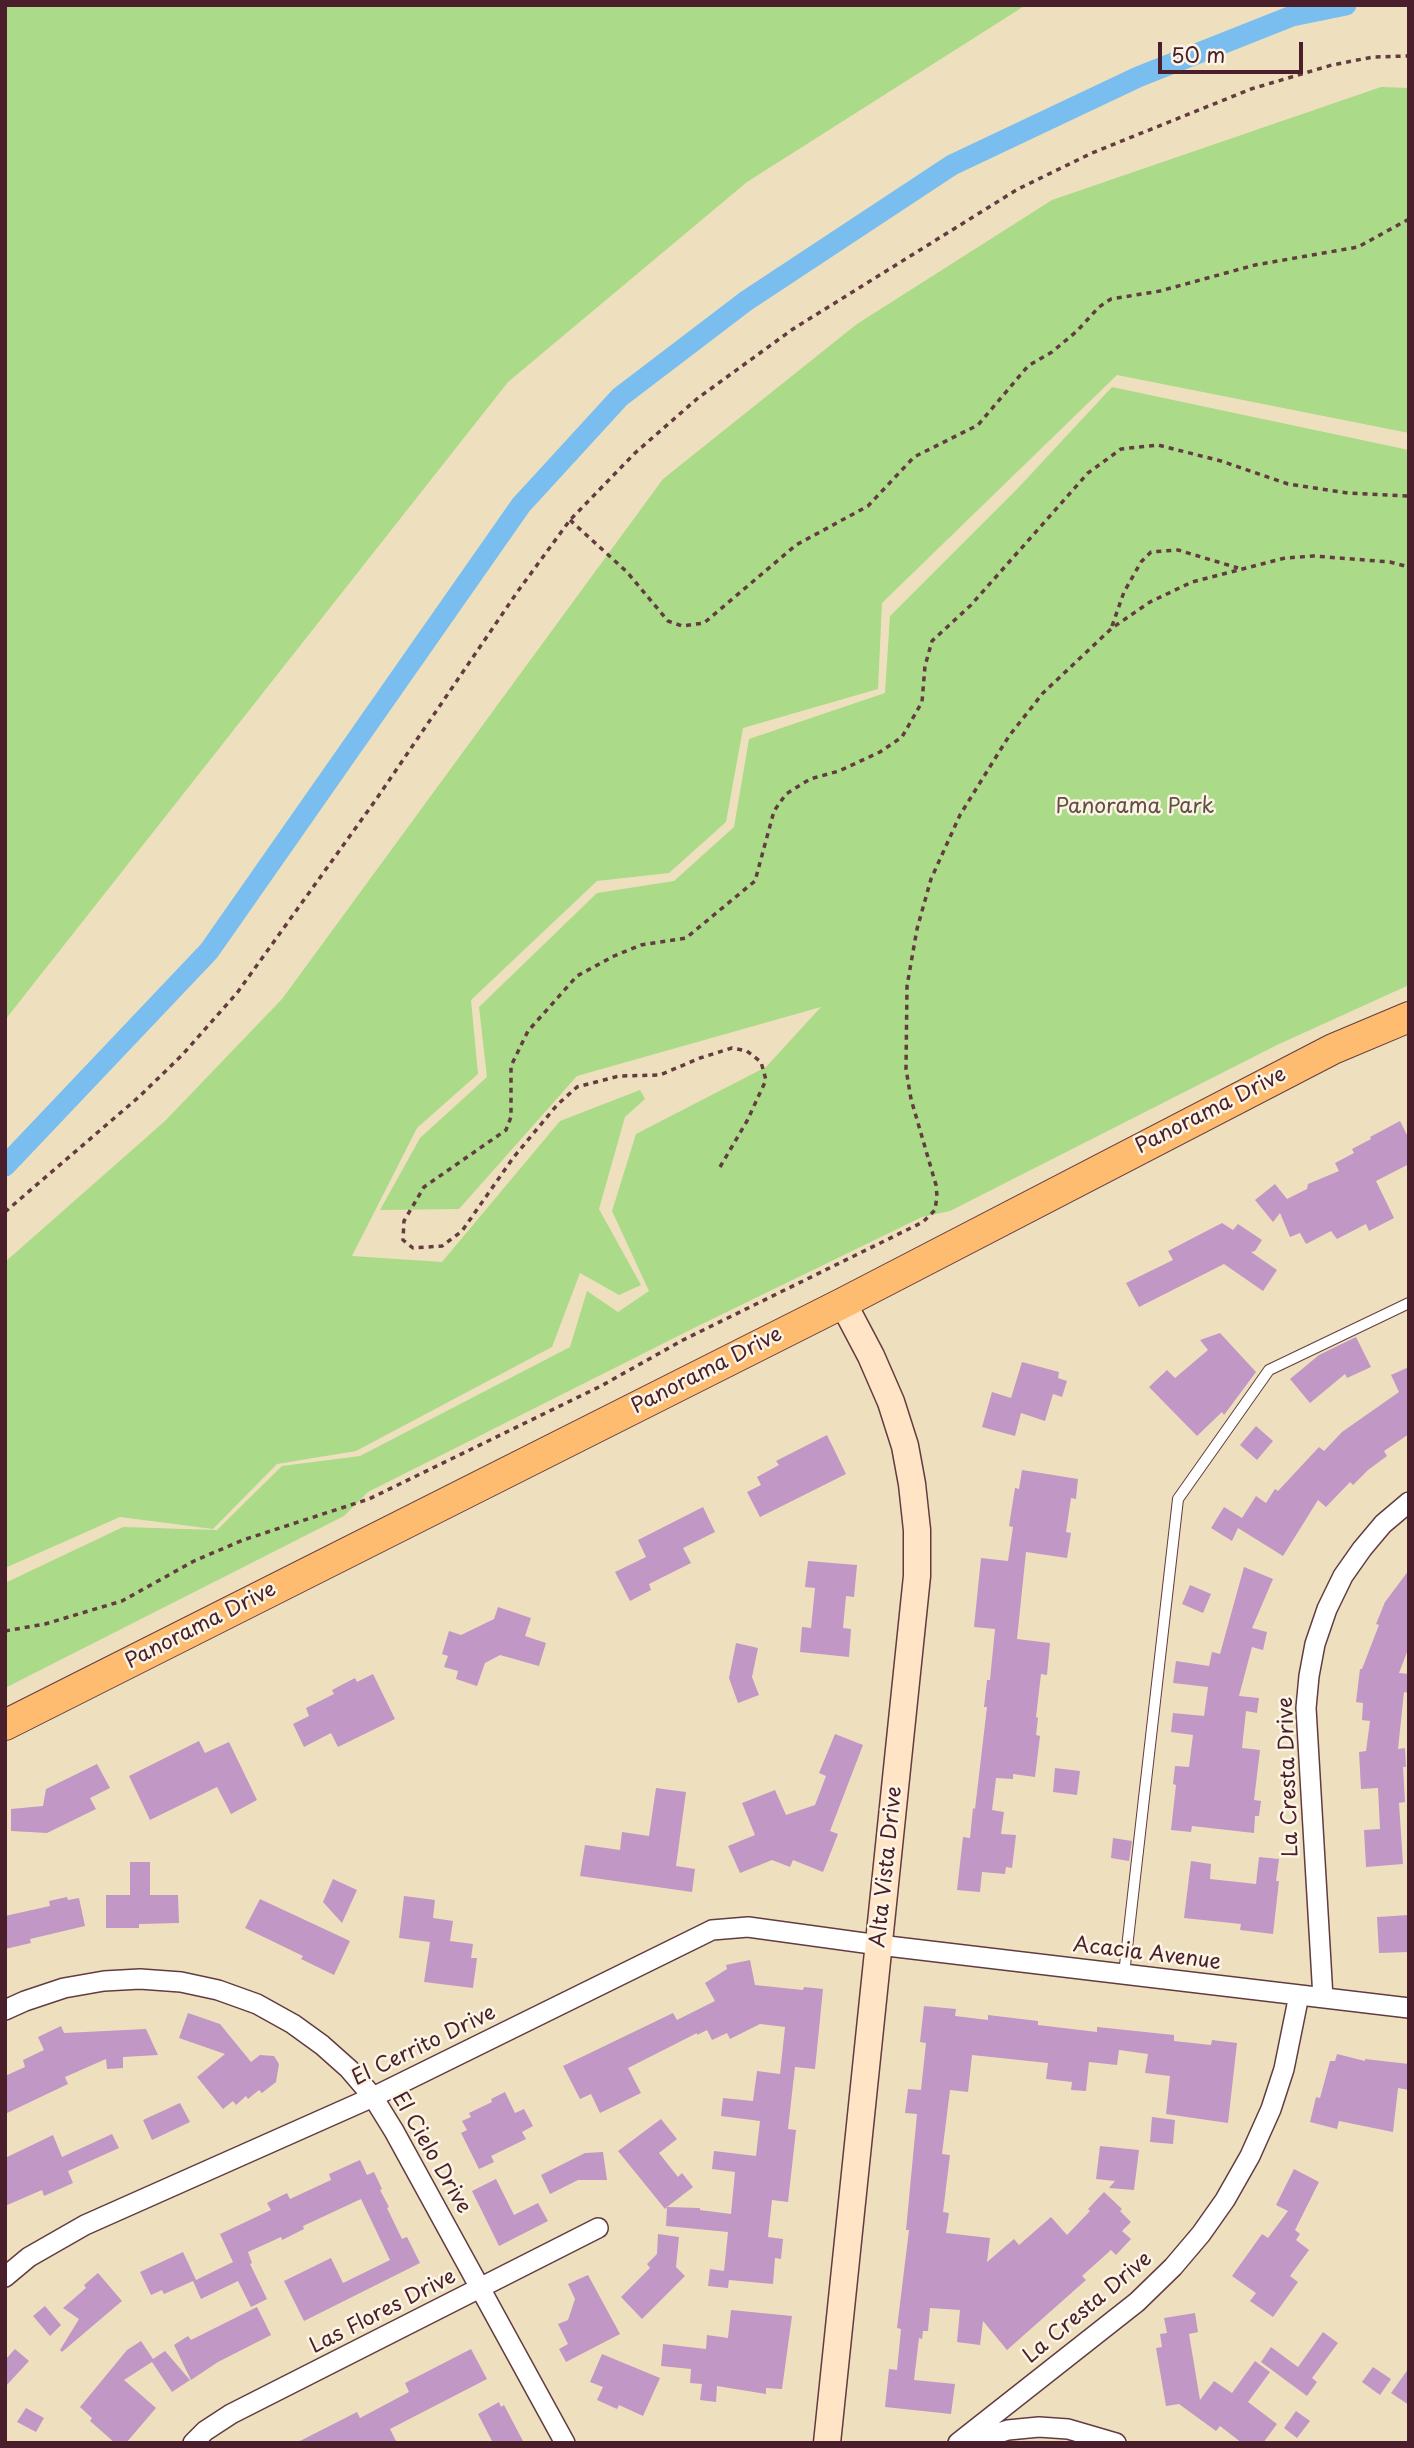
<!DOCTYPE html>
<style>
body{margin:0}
#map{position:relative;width:1414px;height:2448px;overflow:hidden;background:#eee0be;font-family:"Playpen Sans",sans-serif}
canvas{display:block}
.frame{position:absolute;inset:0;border:7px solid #4a1f2b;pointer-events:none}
.scale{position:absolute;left:1158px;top:42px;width:145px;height:32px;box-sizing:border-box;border:4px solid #4a1f2b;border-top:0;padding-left:9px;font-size:21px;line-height:24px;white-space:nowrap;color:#4a1f2b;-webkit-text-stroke:5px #fcf5e5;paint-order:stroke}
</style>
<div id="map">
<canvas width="1414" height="2448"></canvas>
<div class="frame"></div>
<div class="scale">50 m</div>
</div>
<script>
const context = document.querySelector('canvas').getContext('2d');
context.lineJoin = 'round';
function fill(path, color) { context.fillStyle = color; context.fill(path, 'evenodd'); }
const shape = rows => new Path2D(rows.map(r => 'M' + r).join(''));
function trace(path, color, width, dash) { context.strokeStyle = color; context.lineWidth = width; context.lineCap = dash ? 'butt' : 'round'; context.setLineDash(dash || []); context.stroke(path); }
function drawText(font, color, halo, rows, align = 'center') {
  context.font = font + ' "Playpen Sans",sans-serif'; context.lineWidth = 5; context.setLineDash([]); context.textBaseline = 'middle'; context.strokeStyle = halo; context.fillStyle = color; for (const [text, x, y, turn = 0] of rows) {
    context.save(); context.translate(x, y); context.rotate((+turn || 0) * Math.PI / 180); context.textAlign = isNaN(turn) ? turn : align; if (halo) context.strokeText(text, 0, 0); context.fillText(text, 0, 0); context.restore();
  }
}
fill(shape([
 [5,5,1026,5,747,182,508,382,5,1020],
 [1381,87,1409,88,1409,433,1117,375,882,603,878,689,743,728,726,822,669,873,597,881,471,1000,478,1074,417,1128,352,1256,442,1262,560,1121,640,1090,645,1099,625,1117,599,1209,641,1285,619,1295,580,1273,552,1347,356,1451,277,1464,213,1529,120,1517,5,1568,5,1262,165,1121,282,999,663,479,857,324,1052,200],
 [1112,387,1409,450,1409,985,1277,1045,950,1211,922,1217,698,1326,368,1492,344,1516,5,1688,5,1583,123,1527,217,1530,282,1466,360,1456,570,1347,587,1291,618,1312,649,1291,612,1211,636,1134,766,1067,821,1007,577,1076,459,1209,380,1210,420,1138,487,1077,479,1007,597,893,674,881,734,827,749,739,885,693,890,616,1019,487]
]), '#abda88');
trace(shape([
 [5,1166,209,951,521,505,620,397,746,301,952,165,1138,77,1292,16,1346,5]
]), '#79beef', 21);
fill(shape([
 [1400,1121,1409,1139,1409,1164,1376,1181,1394,1218,1369,1231,1366,1224,1337,1239,1331,1231,1306,1244,1300,1233,1290,1237,1280,1213,1273,1222,1255,1200,1275,1184,1287,1199,1307,1189,1308,1184,1339,1171,1335,1163,1354,1153,1352,1149,1371,1139,1370,1137],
 [1222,1223,1233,1230,1238,1224,1262,1240,1255,1251,1251,1252,1277,1270,1263,1291,1224,1264,1139,1307,1126,1283,1173,1260,1168,1251],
 [1220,1333,1256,1372,1224,1415,1222,1412,1197,1436,1149,1387,1167,1370,1175,1378,1208,1350,1200,1340],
 [1356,1337,1371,1367,1347,1378,1345,1374,1310,1403,1290,1379,1319,1355],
 [1022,1362,1059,1372,1058,1378,1067,1381,1062,1397,1053,1394,1045,1421,1021,1413,1015,1436,982,1427,992,1392,1011,1398],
 [1409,1367,1409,1434,1384,1451,1387,1456,1368,1470,1353,1485,1350,1482,1326,1507,1318,1500,1283,1556,1238,1528,1232,1541,1211,1528,1224,1507,1242,1518,1256,1496,1266,1503,1275,1489,1278,1491,1319,1447,1324,1451,1342,1432,1399,1392,1391,1375],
 [1256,1426,1273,1441,1257,1460,1240,1445],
 [827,1435,846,1474,760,1517,747,1492,761,1485,757,1477,779,1465,776,1461],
 [1022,1470,1078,1479,1076,1499,1071,1498,1066,1532,1071,1533,1067,1558,1026,1552,1017,1639,1050,1643,1047,1675,1041,1674,1036,1717,1038,1718,1036,1735,1040,1736,1035,1777,1013,1774,1013,1779,996,1778,992,1810,1004,1812,1001,1834,1016,1835,1012,1868,1006,1867,1005,1874,982,1872,980,1892,957,1890,963,1837,970,1838,973,1808,975,1809,987,1707,984,1707,987,1680,990,1680,995,1629,974,1627,981,1558,1008,1561,1013,1527,1009,1526,1015,1488,1019,1489],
 [703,1507,715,1532,683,1548,691,1563,649,1584,651,1590,630,1601,615,1572,646,1557,638,1540],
 [808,1561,857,1565,854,1597,846,1596,843,1628,851,1629,849,1657,800,1652,802,1627,811,1628,815,1588,805,1587],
 [1244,1567,1273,1579,1252,1628,1267,1632,1263,1650,1252,1647,1239,1696,1259,1698,1257,1713,1246,1711,1242,1748,1260,1750,1254,1800,1261,1801,1259,1816,1255,1816,1254,1833,1192,1826,1191,1832,1171,1830,1176,1785,1173,1784,1175,1766,1189,1767,1193,1735,1171,1732,1173,1713,1204,1716,1208,1687,1173,1683,1176,1661,1209,1666,1212,1652,1220,1654],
 [1409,1570,1409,1647,1399,1673,1409,1674,1409,1693,1404,1692,1398,1749,1405,1748,1406,1767,1403,1767,1405,1802,1399,1803,1403,1864,1366,1867,1364,1830,1380,1829,1378,1788,1361,1789,1359,1752,1366,1751,1370,1721,1362,1720,1363,1703,1356,1702,1360,1669,1362,1669,1379,1625,1376,1624,1385,1602],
 [1190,1585,1211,1594,1203,1613,1182,1604],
 [498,1607,531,1618,525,1636,546,1643,539,1666,500,1655,485,1663,477,1686,456,1679,458,1671,444,1667,448,1656,442,1654,449,1631,461,1635,494,1619],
 [736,1643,758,1648,752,1677,759,1695,738,1703,729,1678],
 [373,1674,395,1719,338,1747,331,1733,304,1747,293,1724,309,1716,306,1708,334,1694,332,1690,355,1678,357,1682],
 [835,1734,863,1745,830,1831,838,1834,823,1872,793,1860,790,1867,772,1860,740,1873,728,1846,755,1835,742,1803,775,1790,786,1815,815,1805,826,1776,819,1773],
 [199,1741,205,1753,229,1742,257,1800,231,1814,217,1787,150,1820,129,1776],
 [97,1764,110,1788,90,1798,96,1809,47,1833,11,1831,11,1809,43,1806,46,1789],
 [1055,1768,1080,1771,1077,1795,1053,1792],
 [656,1788,686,1792,676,1866,695,1869,692,1892,580,1876,585,1845,620,1850,622,1832,649,1836],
 [1113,1838,1132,1841,1129,1861,1111,1858],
 [1259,1857,1279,1859,1276,1881,1279,1881,1273,1934,1240,1930,1241,1924,1184,1918,1191,1861,1211,1864,1210,1879,1256,1884],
 [130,1862,150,1862,150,1895,178,1895,179,1923,139,1924,139,1928,106,1928,106,1895,130,1895],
 [333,1879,357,1890,342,1923,323,1902],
 [404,1896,435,1900,433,1918,453,1921,450,1941,473,1944,471,1958,477,1958,473,1988,424,1982,430,1942,399,1938],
 [67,1897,68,1900,79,1898,85,1926,30,1939,31,1943,5,1949,5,1916,50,1906,49,1901],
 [260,1899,350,1941,334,1975,301,1959,303,1956,245,1928],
 [1409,1915,1409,1952,1379,1953,1377,1917],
 [750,1960,755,1985,803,1990,804,1987,823,1989,815,2069,795,2067,788,2129,796,2130,788,2202,772,2200,768,2237,783,2239,781,2259,775,2258,773,2284,729,2280,728,2288,708,2286,710,2269,724,2271,728,2232,666,2226,667,2207,665,2209,618,2151,661,2119,677,2139,659,2153,678,2177,682,2173,693,2187,667,2207,700,2208,700,2210,731,2214,735,2172,712,2169,714,2151,756,2156,760,2121,721,2116,723,2098,753,2101,757,2071,780,2074,785,2027,760,2024,730,2039,727,2033,712,2040,707,2030,697,2035,697,2033,628,2068,641,2093,600,2113,591,2094,580,2099,563,2066,673,2013,677,2020,715,2001,705,1983,727,1969,726,1965],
 [924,2006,956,2009,955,2016,988,2020,988,2015,1038,2021,1038,2025,1097,2032,1097,2027,1174,2035,1174,2041,1211,2045,1212,2040,1237,2043,1228,2123,1166,2114,1170,2076,1145,2073,1148,2054,1119,2050,1117,2065,1089,2062,1086,2091,1071,2090,1072,2082,1046,2079,1048,2063,972,2055,968,2092,950,2090,942,2154,950,2155,943,2212,949,2213,946,2233,990,2238,987,2262,1014,2239,1019,2245,1051,2217,1067,2235,1090,2211,1088,2209,1104,2192,1122,2209,1120,2211,1131,2222,1122,2231,1131,2239,1116,2255,1111,2250,1082,2276,1086,2280,1007,2350,983,2321,980,2345,957,2342,960,2310,930,2308,928,2331,923,2331,922,2339,919,2338,914,2380,955,2384,951,2414,885,2407,889,2369,897,2370,901,2329,897,2328,909,2230,906,2230,917,2114,905,2113,908,2089,921,2090,926,2043,920,2042],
 [188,2013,220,2024,251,2062,260,2055,274,2056,279,2064,276,2082,262,2093,259,2090,248,2099,246,2096,236,2105,233,2101,223,2109,197,2077,225,2054,179,2038],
 [61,2026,64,2033,146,2029,158,2055,123,2057,123,2068,107,2069,106,2059,65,2077,68,2084,5,2114,5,2076,25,2067,23,2060,44,2050,38,2037],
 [1337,2054,1365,2061,1365,2059,1409,2064,1409,2090,1398,2088,1393,2132,1339,2121,1337,2129,1310,2122,1316,2097,1320,2098,1330,2061,1335,2061],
 [505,2092,515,2113,524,2109,533,2126,522,2132,526,2139,491,2156,494,2162,479,2169,461,2133,467,2130,462,2121,471,2117,469,2113,492,2102,491,2099],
 [180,2103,190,2122,152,2140,143,2120],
 [1152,2117,1175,2120,1173,2144,1150,2142],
 [112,2134,119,2148,68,2171,73,2183,44,2196,42,2190,5,2206,5,2158,53,2135,62,2157],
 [1100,2146,1139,2150,1134,2190,1109,2188,1115,2181,1096,2179],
 [603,2152,607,2180,578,2180,550,2194,541,2175,585,2153],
 [360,2160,367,2175,374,2172,382,2189,380,2190,389,2207,387,2208,402,2239,407,2237,420,2263,304,2321,284,2281,331,2258,343,2283,390,2260,361,2199,303,2226,304,2229,282,2240,281,2237,248,2252,252,2263,250,2264,267,2299,251,2307,238,2281,201,2299,193,2281,164,2294,162,2290,151,2295,140,2272,183,2252,196,2280,233,2262,220,2234,271,2210,267,2203,287,2193,290,2199,331,2180,329,2174],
 [1294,2169,1319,2182,1295,2230,1300,2234,1296,2240,1309,2250,1290,2276,1298,2282,1273,2317,1250,2301,1256,2293,1232,2276,1262,2234,1268,2238,1288,2211,1276,2205],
 [496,2179,514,2215,538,2203,548,2221,499,2246,472,2191],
 [658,2234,679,2237,676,2267,685,2276,642,2319,621,2297,650,2268,647,2264,657,2254],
 [98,2273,122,2301,62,2352,60,2350,79,2319,63,2308,86,2288,84,2285],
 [588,2275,620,2334,566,2362,559,2349,568,2344,558,2324,568,2320,575,2299,568,2284],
 [45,2306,61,2325,50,2336,33,2316],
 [257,2307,271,2335,218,2362,191,2380,174,2345,188,2336,191,2340],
 [731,2310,792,2316,782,2389,766,2388,766,2394,717,2386,716,2402,700,2400,702,2384,690,2383,691,2369,661,2366,663,2344,706,2349,707,2335,728,2338],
 [1195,2313,1198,2332,1189,2334,1200,2400,1214,2381,1232,2393,1255,2361,1270,2372,1248,2402,1277,2424,1263,2443,1242,2443,1220,2426,1216,2431,1179,2404,1166,2406,1156,2348,1162,2347,1160,2334,1167,2333,1164,2318],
 [1323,2332,1338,2343,1312,2378,1317,2382,1307,2396,1261,2362,1271,2347,1298,2367],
 [141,2341,153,2359,165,2351,190,2380,172,2392,152,2362,124,2380,156,2408,126,2443,115,2443,90,2421,92,2418,80,2407,127,2350],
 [15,2349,29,2361,5,2387,5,2360],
 [471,2349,487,2379,390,2429,397,2443,296,2443,357,2412,360,2418,409,2392,405,2383],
 [602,2354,660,2378,643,2416,619,2405,617,2409,597,2400,603,2387,590,2382],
 [1373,2367,1391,2379,1380,2395,1362,2382],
 [1409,2368,1409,2405,1391,2393],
 [499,2402,501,2407,504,2405,524,2443,493,2443,478,2414],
 [26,2408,44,2418,36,2432,17,2422],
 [1296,2411,1310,2421,1297,2438,1284,2428]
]), '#c197c5');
const lane = shape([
 [1124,1974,1178,1499,1269,1370,1409,1303]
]);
const street = shape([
 [1323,1998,1306,1708,1309,1676,1315,1644,1327,1609,1343,1576,1362,1549,1383,1524,1409,1502],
 [5,2010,25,2001,64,1988,104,1981,140,1979,181,1982,218,1990,257,2004,293,2024,322,2045,349,2069,373,2097,394,2131,565,2443],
 [5,2277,29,2257,85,2225,373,2097,712,1930,748,1927,879,1945,1409,2008],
 [193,2443,205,2431,231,2414,598,2228],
 [958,2443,1137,2302,1173,2267,1201,2234,1225,2200,1250,2156,1271,2109,1284,2069,1299,1995],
 [967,2443,1008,2430,1039,2427,1068,2429,1116,2443]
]);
const secondary = shape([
 [827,2443,917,1576,917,1530,912,1484,905,1446,891,1402,871,1356,843,1303]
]);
const primary = shape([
 [5,1725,843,1303,1333,1049,1409,1017]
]);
trace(lane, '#633c41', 12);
trace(street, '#633c41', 22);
trace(secondary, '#633c41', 29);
trace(primary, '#633c41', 32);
trace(shape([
 [570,520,627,572,668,621,682,626,704,623,796,545,868,506,914,457,978,425,1028,366,1052,352,1077,331,1099,307,1111,299,1160,291,1255,265,1358,247,1409,219],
 [1112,626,1124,592,1141,562,1151,552,1178,550,1238,568],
 [720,1167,747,1121,766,1080,761,1062,747,1051,732,1048,700,1058,660,1075,619,1076,577,1087,557,1105,513,1158,462,1231,442,1246,413,1248,403,1240,404,1221,424,1187,506,1130,511,1117,511,1066,528,1031,577,976,614,956,641,945,686,938,755,881,774,811,786,794,810,779,839,771,880,752,902,737,922,702,925,666,932,641,971,605,1088,473,1121,449,1158,445,1221,461,1288,484,1348,493,1409,496],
 [5,1212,140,1096,183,1054,237,993,375,801,518,591,570,520,635,453,698,398,793,329,1018,189,1092,153,1251,89,1332,65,1373,57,1409,56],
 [5,1631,45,1624,122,1601,194,1561,243,1540,369,1499,601,1386,683,1340,923,1222,935,1210,937,1196,936,1185,911,1099,906,1069,907,986,917,929,931,879,960,815,1009,736,1043,693,1112,628,1150,602,1192,582,1285,558,1314,556,1390,562,1409,567]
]), '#633c41', 3.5, [5, 5]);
trace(lane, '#fff', 10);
trace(street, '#fff', 19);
trace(secondary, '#ffe4c6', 26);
trace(primary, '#febc70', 30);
drawText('21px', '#624e42', '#fcf5e5', [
 ["Panorama Park",1135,807]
]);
drawText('21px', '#4a1f2b', '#fcf5e5', [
 ["Panorama Drive",1211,1111,-27],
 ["Panorama Drive",707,1371,-27],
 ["Panorama Drive",201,1626,-27],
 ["La Cresta Drive",1289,1777,-92],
 ["Alta Vista Drive",887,1867,-84],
 ["Acacia Avenue",1147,1954,7],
 ["El Cerrito Drive",424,2046,-26],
 ["El Cielo Drive",431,2153,60],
 ["La Cresta Drive",1088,2308,-40],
 ["Las Flores Drive",383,2312,-27]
]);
</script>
